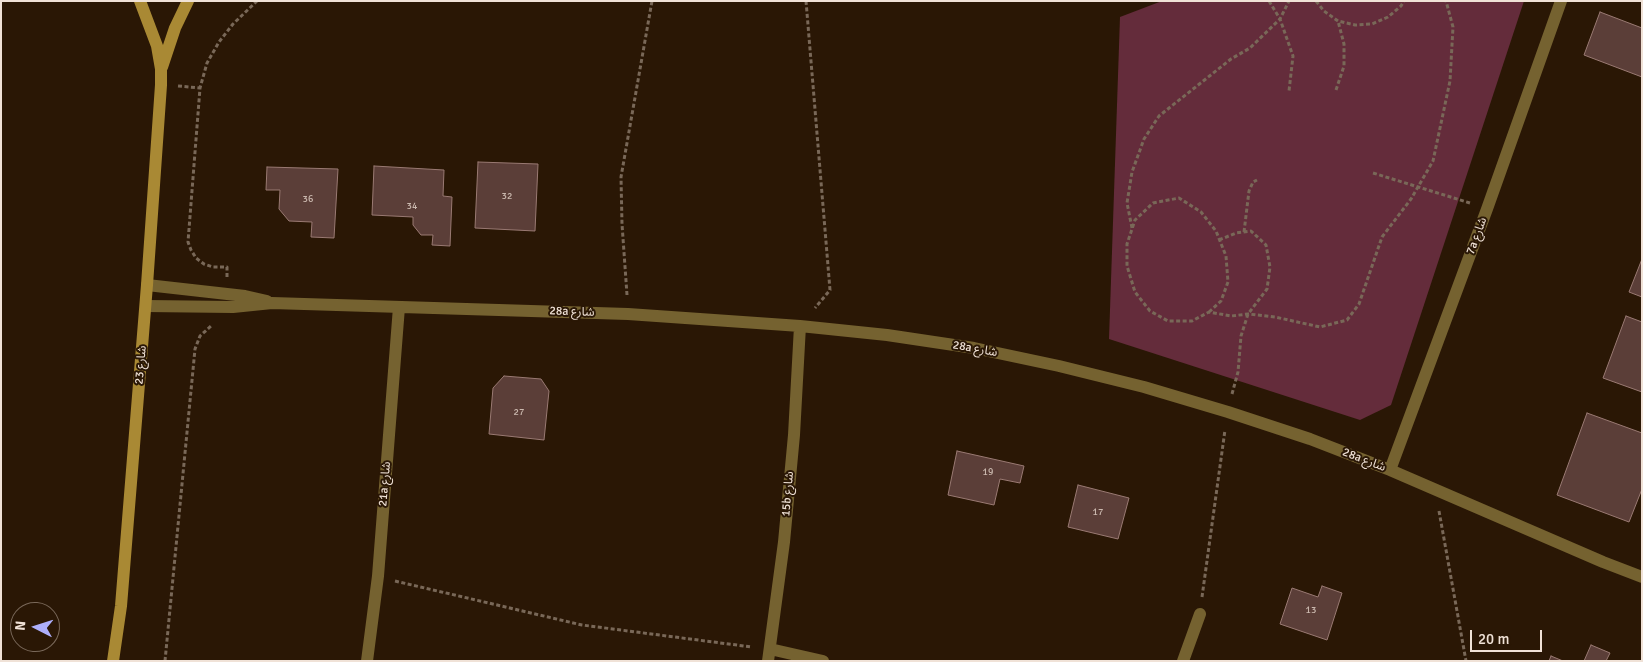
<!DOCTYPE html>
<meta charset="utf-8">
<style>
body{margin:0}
#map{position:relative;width:1643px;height:662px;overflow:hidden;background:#2a1705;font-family:Signika,sans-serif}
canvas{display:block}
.frame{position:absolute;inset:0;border:2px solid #f0e2d7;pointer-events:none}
.north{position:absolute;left:10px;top:602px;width:50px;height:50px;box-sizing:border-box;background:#2a1705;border:1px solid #796859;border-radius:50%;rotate:275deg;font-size:14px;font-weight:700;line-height:20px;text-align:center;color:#f0e2d7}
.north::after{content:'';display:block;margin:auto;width:18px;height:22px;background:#adaffb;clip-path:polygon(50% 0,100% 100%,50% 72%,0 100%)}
.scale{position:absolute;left:1470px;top:630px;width:72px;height:22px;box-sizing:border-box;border:2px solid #f0e2d7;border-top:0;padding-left:6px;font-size:15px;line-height:18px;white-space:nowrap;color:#f0e2d7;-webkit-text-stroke:4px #2a1705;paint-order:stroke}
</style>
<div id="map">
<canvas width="1643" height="662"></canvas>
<div class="frame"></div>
<div class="north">N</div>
<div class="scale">20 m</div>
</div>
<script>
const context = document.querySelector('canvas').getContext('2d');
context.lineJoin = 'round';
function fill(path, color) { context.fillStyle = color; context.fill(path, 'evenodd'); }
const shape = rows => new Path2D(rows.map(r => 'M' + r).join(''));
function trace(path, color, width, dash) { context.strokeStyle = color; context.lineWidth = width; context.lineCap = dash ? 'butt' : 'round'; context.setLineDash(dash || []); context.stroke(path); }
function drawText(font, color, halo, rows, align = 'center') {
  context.font = font + ' Signika,"Noto Sans Arabic",sans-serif'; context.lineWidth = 4; context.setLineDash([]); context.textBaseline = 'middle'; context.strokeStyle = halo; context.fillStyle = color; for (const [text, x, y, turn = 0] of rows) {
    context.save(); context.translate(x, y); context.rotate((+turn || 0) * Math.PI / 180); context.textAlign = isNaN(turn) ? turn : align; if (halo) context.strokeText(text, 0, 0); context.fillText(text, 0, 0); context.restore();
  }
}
fill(shape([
 [1162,1,1524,1,1391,405,1360,420,1109,339,1120,17]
]), '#642c3b');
const building = shape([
 [1600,12,1642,28,1642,77,1584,55,1600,12],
 [478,162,538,164,535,231,475,228,478,162],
 [374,166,444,170,443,196,452,197,450,246,432,245,433,235,421,235,413,225,413,217,372,215,374,166],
 [267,167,338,169,334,238,311,237,312,222,289,221,279,209,280,190,266,190,267,167],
 [1642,259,1642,297,1629,292,1642,259],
 [1626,316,1642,322,1642,392,1603,378,1626,316],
 [504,376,541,379,549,391,544,440,489,434,493,388,504,376],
 [1587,413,1642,433,1642,489,1629,522,1557,495,1587,413],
 [957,451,1024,466,1020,483,1000,479,994,505,948,495,957,451],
 [1078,485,1129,498,1118,539,1068,527,1078,485],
 [1322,586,1342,593,1327,640,1280,624,1292,588,1318,597,1322,586],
 [1591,645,1610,653,1606,661,1584,661,1591,645],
 [1551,656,1563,661,1549,661,1551,656]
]);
fill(building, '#5b3e38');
trace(building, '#9a7a73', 1);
trace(shape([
 [806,1,830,290,815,308],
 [1269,1,1280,19,1293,56,1289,91],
 [1316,1,1324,11,1338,21,1355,25,1372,24,1388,17,1401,6,1404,1],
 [178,86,200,88],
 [1336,90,1344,66,1344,44,1338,21],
 [1373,173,1470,203],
 [1132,228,1127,203,1132,172,1144,139,1159,116,1231,59,1250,48,1280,19,1289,1],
 [1244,232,1249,191,1253,182,1257,180],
 [1219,240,1236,233,1251,231,1266,245,1270,267,1267,289,1248,314,1241,336,1238,372,1232,394],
 [227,277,227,267,213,267,204,264,196,258,191,250,188,242,200,88,207,63,219,42,233,24,257,1],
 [627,295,622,224,621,177,652,1],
 [1209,312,1221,301,1228,282,1226,256,1216,231,1201,212,1179,198,1153,203,1135,220,1127,244,1127,266,1135,292,1150,311,1168,321,1192,321,1209,312,1231,316,1248,314,1275,317,1320,327,1347,320,1359,304,1382,237,1411,199,1433,161,1450,81,1453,27,1446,1],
 [1439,511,1466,661],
 [395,581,582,625,752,647],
 [1202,597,1225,430],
 [165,661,195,349,200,336,211,326]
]), '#796858', 3, [4, 2.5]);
trace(shape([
 [147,285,245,296,267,301],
 [146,306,233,307,272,303,628,314,800,326,887,335,974,348,1059,366,1144,387,1228,412,1310,439,1390,470,1603,562,1642,577],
 [1390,470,1487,209,1561,1],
 [770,649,823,661],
 [367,661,378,576,399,307],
 [768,661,784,542,794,435,800,326],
 [1183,661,1200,614]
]), '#756230', 12);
trace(shape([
 [162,67,175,28,188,1],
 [113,661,121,606,147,285,161,85,161,69,157,46,140,1]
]), '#a98934', 12);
drawText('10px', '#cbb9af', null, [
 ["32",507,196],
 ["36",308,199],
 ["34",412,206],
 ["27",519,412],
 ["19",988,472],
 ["17",1098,512],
 ["13",1311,610]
]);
drawText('12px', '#f0e2d7', '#2a1705', [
 ["7a شارع",1477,236,-70],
 ["28a شارع",572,312,2],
 ["28a شارع",975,349,10],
 ["شارع 23",141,365,-85],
 ["28a شارع",1364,460,21],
 ["21a شارع",385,484,-85],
 ["15b شارع",788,494,-85]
]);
</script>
